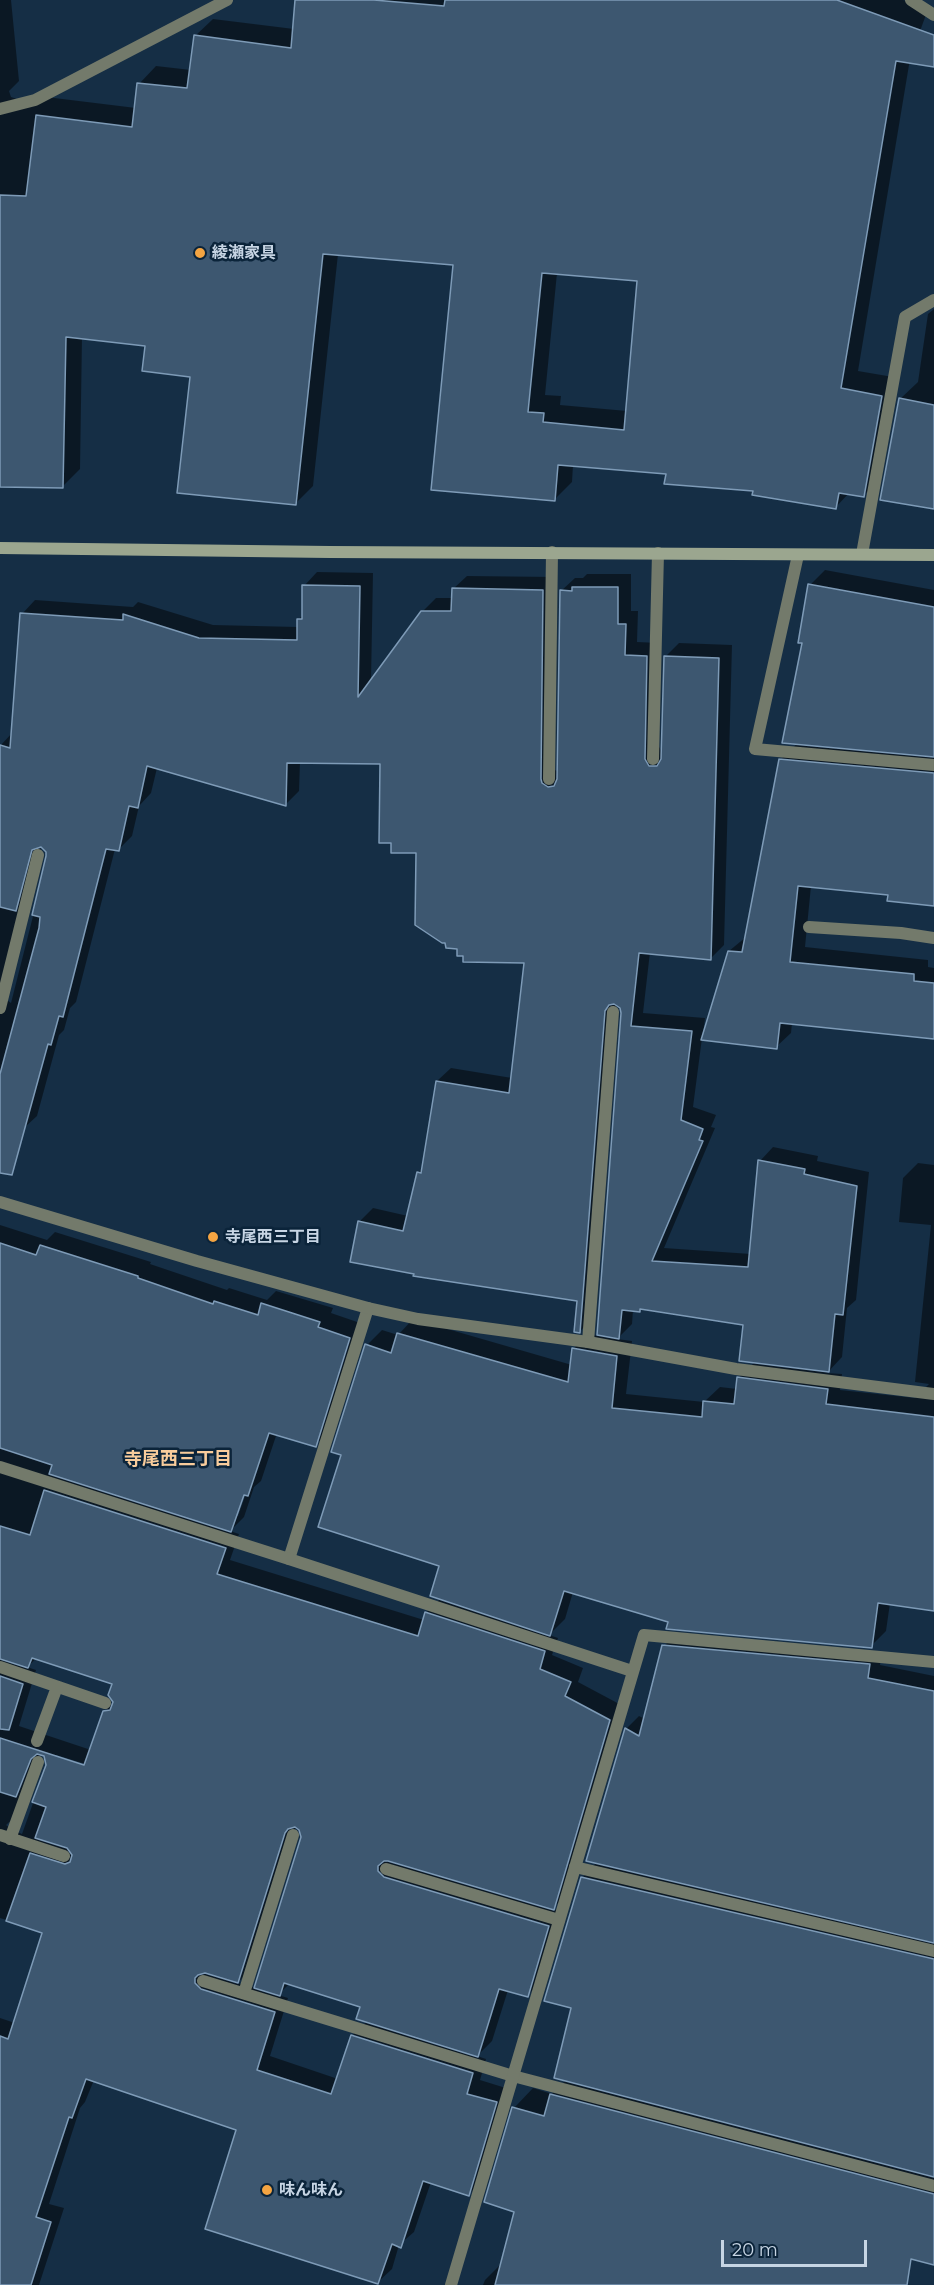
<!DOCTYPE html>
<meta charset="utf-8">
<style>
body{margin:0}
#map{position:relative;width:934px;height:2285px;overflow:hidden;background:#152e45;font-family:Montserrat,sans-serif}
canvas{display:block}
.scale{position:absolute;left:721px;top:2240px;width:146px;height:27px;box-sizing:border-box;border:3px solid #c7d5e4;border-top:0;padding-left:8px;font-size:18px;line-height:21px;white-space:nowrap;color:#c7d5e4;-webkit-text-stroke:4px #0b243a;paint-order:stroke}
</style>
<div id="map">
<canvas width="934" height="2285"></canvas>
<div class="scale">20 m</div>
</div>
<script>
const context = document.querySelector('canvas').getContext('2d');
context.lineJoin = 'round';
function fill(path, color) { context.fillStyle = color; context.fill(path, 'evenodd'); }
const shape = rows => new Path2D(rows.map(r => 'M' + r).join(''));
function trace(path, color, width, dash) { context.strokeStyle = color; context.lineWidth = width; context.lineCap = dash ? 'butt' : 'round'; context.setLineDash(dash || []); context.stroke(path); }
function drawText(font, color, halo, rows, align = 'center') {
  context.font = font + ' Montserrat,"Noto Sans JP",sans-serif'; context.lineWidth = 5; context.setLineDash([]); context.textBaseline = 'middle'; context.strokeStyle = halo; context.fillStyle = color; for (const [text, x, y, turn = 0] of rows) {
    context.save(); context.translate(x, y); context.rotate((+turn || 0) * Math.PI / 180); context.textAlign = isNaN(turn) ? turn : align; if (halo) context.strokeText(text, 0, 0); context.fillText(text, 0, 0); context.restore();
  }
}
fill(shape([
 [0,0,11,0,19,81,9,91,11,97,20,100,38,96,136,108,139,84,156,66,191,70,195,36,213,19,294,29,297,0,903,0,921,6,927,12,916,42,912,47,858,371,899,378,881,478,863,496,849,493,836,507,667,472,573,465,572,482,554,500,454,264,338,254,313,486,296,503,191,375,146,344,82,337,80,469,63,486,0,485],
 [557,273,639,280,627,411,560,405,561,396,545,395],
 [934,309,934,507,900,399,918,382,928,314],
 [825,570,934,590,934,904,890,894,811,886,805,947,928,960,928,967,934,968,934,1037,792,1023,791,1033,776,1047,702,1038,693,1107,716,1115,711,1127,715,1128,664,1248,751,1254,760,1161,773,1147,818,1156,817,1161,869,1172,856,1300,847,1308,842,1357,827,1373,842,1374,840,1390,915,1398,929,1384,915,1382,931,1225,899,1222,903,1178,918,1163,934,1165,934,1609,890,1603,886,1631,871,1646,670,1621,573,1592,565,1619,549,1635,558,1638,552,1655,583,1668,578,1682,623,1706,567,1894,552,1909,562,1912,541,1981,528,1995,508,1990,492,2041,477,2056,486,2059,480,2080,509,2089,482,2181,468,2195,431,2182,414,2232,399,2245,392,2269,378,2282,238,2129,94,2080,85,2102,80,2108,49,2204,64,2208,39,2285,0,2285,0,2018,15,2023,44,1932,0,1918,0,1225,47,1240,55,1232,151,1262,150,1264,227,1290,229,1288,267,1300,276,1291,333,1308,331,1313,363,1324,329,1431,315,1445,277,1433,261,1481,254,1487,244,1517,230,1531,239,1534,230,1560,424,1620,426,1613,441,1598,441,1565,343,1454,333,1451,367,1345,382,1330,398,1335,413,1319,572,1365,573,1349,588,1334,598,1336,623,1012,621,1007,617,1004,593,1318,580,1331,578,1300,359,1222,373,1208,408,1216,418,1173,423,1168,437,1081,451,1068,512,1078,526,962,464,954,458,947,381,763,300,762,299,791,286,804,157,768,151,793,139,806,132,836,118,850,115,849,76,1002,70,1008,64,1030,59,1035,37,1116,0,1150,0,746,13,732,22,614,35,600,133,607,138,602,213,625,298,627,298,620,303,615,304,586,317,572,373,573,371,681,422,612,436,598,453,598,453,589,467,576,556,577,554,765,555,770,559,772,561,591,575,578,583,578,587,574,631,574,631,611,638,611,637,642,660,643,658,745,663,754,665,657,679,643,732,645,724,945,710,959,650,952,643,1013,705,1018,703,1034,705,1035,729,951,746,937,780,760,798,743,803,642,810,585],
 [41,846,47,852,48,857,11,1003,7,1000,5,992],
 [642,1308,745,1324,755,1362,738,1378,737,1389,720,1387,704,1402,626,1394,632,1341,617,1339,632,1324,633,1310,639,1310],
 [245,1487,248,1488,238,1516,235,1516],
 [37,1658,114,1683,114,1702,104,1712,91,1750,19,1726,36,1670,27,1667],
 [41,1753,46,1756,47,1764,22,1834,11,1829,6,1825,19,1813],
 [56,1755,92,1766,91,1769,56,1758],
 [296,1826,301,1829,302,1838,256,1988,237,1983,252,1968],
 [290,1983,362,2006,367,2021,352,2036,338,2079,270,2056,288,1998,278,1995],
 [677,1633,882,1652,880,1665,934,1676,934,2263,746,2211,840,2285,483,2285,485,2280,503,2262,516,2211,514,2108,533,2088,552,2094,566,2080,582,1878,597,1862,587,1860,626,1729,639,1716,645,1719,664,1646]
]), '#0007');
const building = shape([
 [295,0,374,0,444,6,445,0,837,0,934,35,934,67,896,61,841,388,882,396,864,497,839,493,836,509,752,495,753,491,664,484,666,474,558,465,555,501,431,490,453,265,323,254,296,505,177,493,190,377,142,371,145,346,66,337,63,488,0,487,0,195,26,196,36,115,132,127,137,83,187,88,194,35,291,48,295,0],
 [542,273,637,281,624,430,543,422,544,413,528,412,542,273],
 [899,398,934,405,934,509,880,500,899,398],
 [808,584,934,607,934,757,782,743,802,643,798,643,808,584],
 [302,585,360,586,358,697,421,611,451,611,452,588,543,590,541,779,542,783,548,787,554,786,557,779,560,590,572,591,572,587,618,587,618,624,626,624,625,655,647,656,645,759,649,766,657,766,661,759,664,656,719,658,711,960,639,953,631,1026,692,1031,681,1120,703,1129,699,1140,703,1141,652,1261,748,1267,758,1160,805,1169,804,1174,857,1186,843,1315,835,1314,829,1372,739,1361,743,1325,640,1309,640,1312,622,1310,619,1339,597,1335,621,1013,620,1008,614,1004,609,1005,605,1011,580,1333,574,1332,577,1301,413,1276,414,1274,350,1262,358,1221,403,1231,417,1172,421,1173,436,1081,509,1093,524,963,463,962,463,956,457,956,457,949,446,948,445,943,442,943,415,925,416,853,391,853,391,843,379,843,380,764,287,763,286,806,147,766,138,808,129,806,119,851,106,849,63,1017,59,1016,51,1045,48,1044,12,1175,0,1173,0,1074,39,928,40,917,32,915,46,856,46,852,41,847,32,850,16,911,0,907,0,745,10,748,20,613,123,620,123,614,199,638,297,640,297,619,302,619,302,585],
 [779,759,934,773,934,906,887,901,888,895,798,886,790,962,914,974,914,981,934,983,934,1039,780,1023,777,1049,701,1040,728,951,742,952,779,759],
 [0,1243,36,1255,40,1245,138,1276,138,1278,213,1304,214,1301,258,1315,261,1303,320,1322,318,1327,350,1338,316,1447,269,1433,248,1496,244,1495,231,1532,49,1474,52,1465,0,1448,0,1243],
 [397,1333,568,1382,572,1348,617,1356,612,1408,702,1417,703,1401,734,1404,737,1377,828,1389,826,1404,934,1417,934,1611,878,1603,872,1648,666,1629,668,1622,564,1591,550,1636,430,1596,439,1566,318,1527,341,1455,331,1452,365,1344,391,1353,397,1333],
 [44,1490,226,1548,217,1574,418,1636,425,1612,545,1651,540,1669,571,1682,565,1696,610,1720,554,1910,388,1861,384,1861,378,1866,378,1871,384,1877,549,1926,528,1997,499,1989,478,2057,356,2019,360,2007,284,1983,280,1996,254,1988,301,1837,299,1830,295,1827,288,1829,285,1833,238,1983,205,1973,198,1975,195,1978,195,1983,201,1989,275,2012,257,2070,331,2094,351,2035,473,2073,467,2094,497,2102,469,2196,423,2181,401,2248,392,2244,378,2284,205,2229,236,2130,86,2079,72,2118,69,2117,36,2217,51,2222,31,2285,0,2285,0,2036,8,2039,42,1933,6,1921,30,1853,65,1864,70,1862,72,1855,67,1848,35,1838,46,1807,32,1802,46,1765,44,1756,37,1754,31,1759,16,1797,0,1792,0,1738,84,1765,103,1711,110,1710,113,1702,108,1695,112,1684,32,1658,28,1668,0,1659,0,1526,30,1535,44,1490],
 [662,1645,870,1664,868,1678,934,1691,934,1943,586,1861,625,1728,639,1736,662,1645],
 [0,1676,23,1684,9,1730,0,1729,0,1676],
 [581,1877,934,1959,934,2177,554,2078,571,2008,544,2001,581,1877],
 [550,2094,934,2194,934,2265,911,2259,907,2285,495,2285,514,2212,484,2202,512,2107,544,2116,550,2094]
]);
fill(building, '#3d5770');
trace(building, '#7e9bb7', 1.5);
trace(shape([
 [862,554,905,317,934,300],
 [798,555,755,749,934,765],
 [653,759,658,553],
 [549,779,552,552],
 [809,927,901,933,934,938],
 [0,1008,38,855],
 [588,1342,613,1012],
 [289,1559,368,1308],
 [0,1667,105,1703],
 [37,1741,57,1687],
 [0,1835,64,1856],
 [10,1839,38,1762],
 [575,1867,934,1951],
 [386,1869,559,1920],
 [203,1981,513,2076,934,2186],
 [244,1993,293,1835]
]), '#737a6b', 12);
trace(shape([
 [911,0,934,15],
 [0,109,35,100,227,0],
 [0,1202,197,1261,368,1308,418,1319,588,1342,736,1369,934,1394],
 [0,1467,289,1559,632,1671],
 [451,2285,644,1635,934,1662]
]), '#737a6b', 12);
trace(shape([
 [0,548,330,552,934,555]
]), '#9ba68f', 12);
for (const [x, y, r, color] of [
 [200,253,6,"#f3a442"],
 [213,1237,6,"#f3a442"],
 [267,2190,6,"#f3a442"]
]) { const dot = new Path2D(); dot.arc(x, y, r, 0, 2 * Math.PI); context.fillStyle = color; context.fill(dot); trace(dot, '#0b243a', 2); }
drawText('bold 16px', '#c7d5e4', '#0b243a', [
 ["綾瀬家具",212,253],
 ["寺尾西三丁目",225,1237],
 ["味ん味ん",279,2190]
], 'left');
drawText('bold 18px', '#f8cc9c', '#0b243a', [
 ["寺尾西三丁目",178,1460]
]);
</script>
